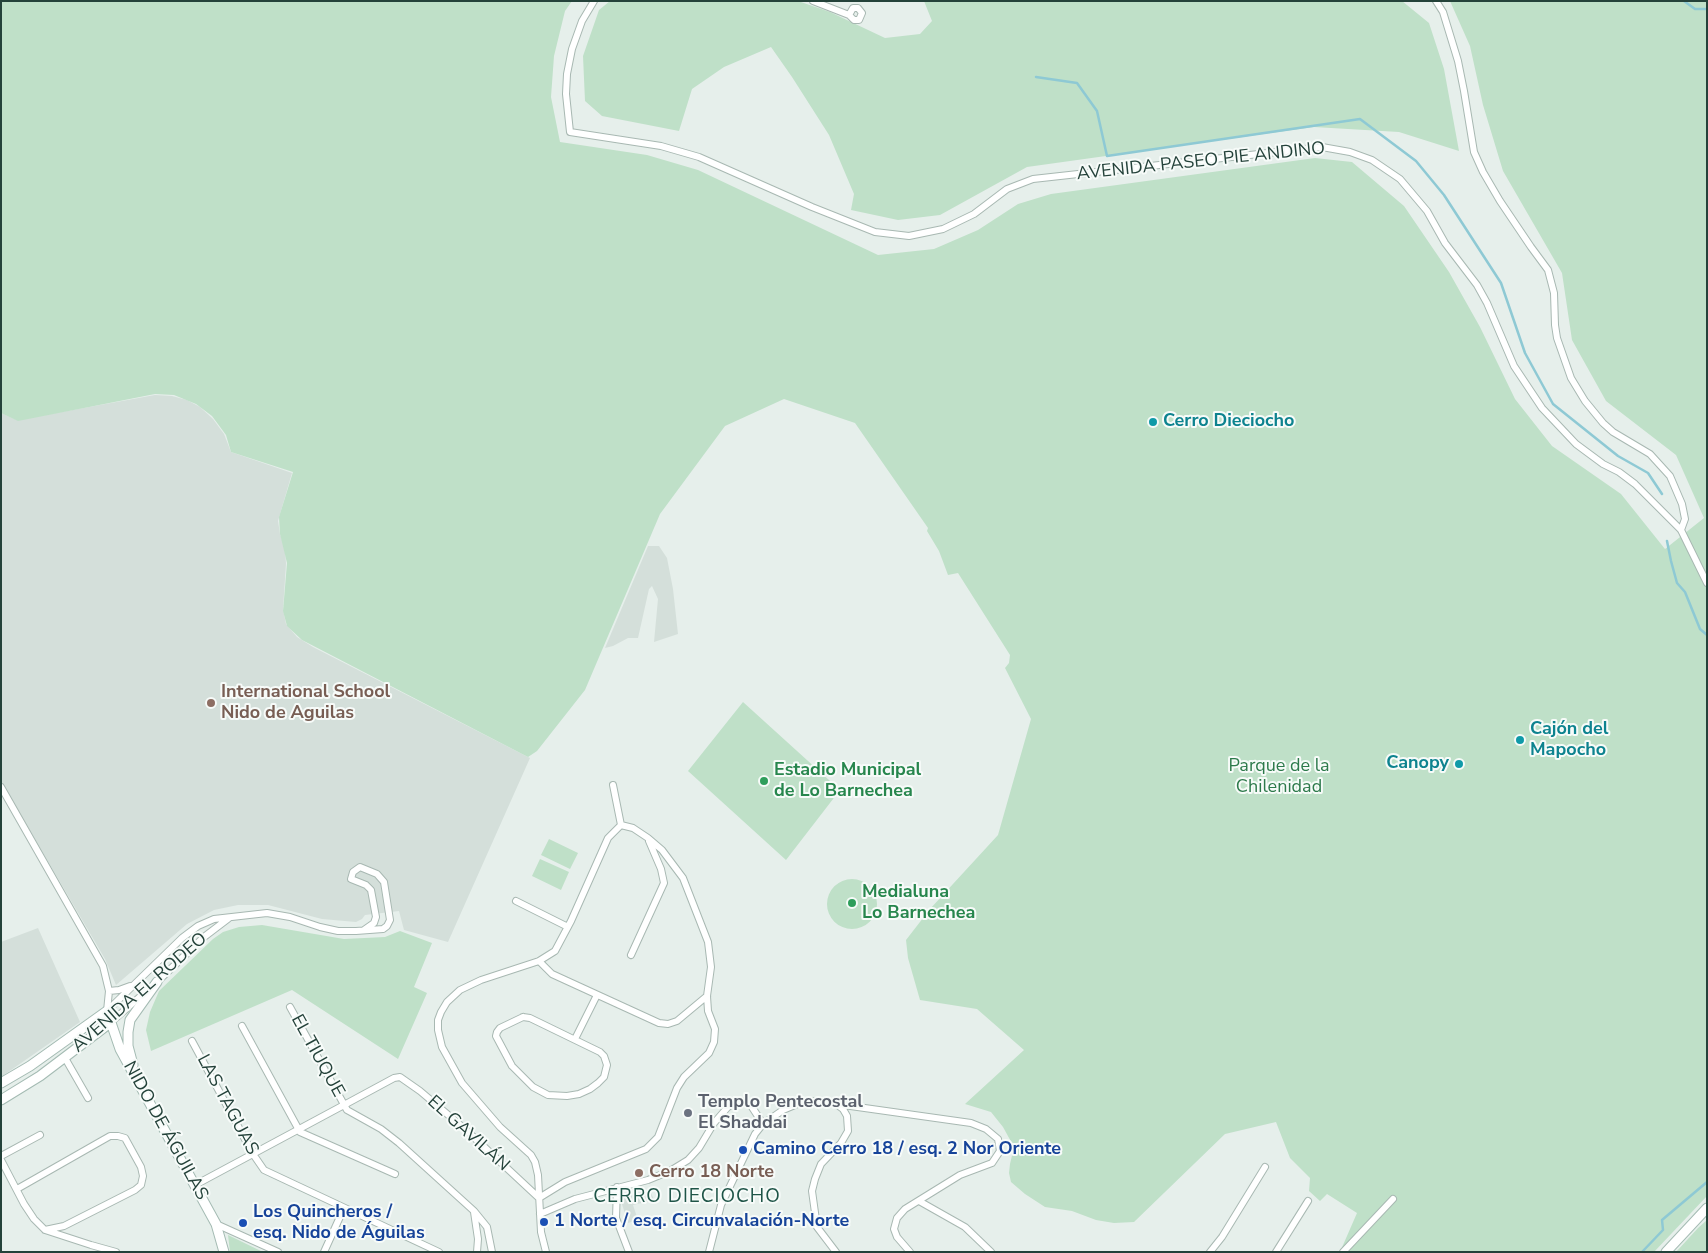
<!DOCTYPE html>
<meta charset="utf-8">
<style>
body{margin:0}
#map{position:relative;width:1708px;height:1253px;overflow:hidden;background:#e6efeb;font-family:"Nunito Sans",sans-serif}
canvas{display:block}
.frame{position:absolute;inset:0;border:2px solid #24423a;pointer-events:none}
</style>
<div id="map">
<canvas width="1708" height="1253"></canvas>
<div class="frame"></div>
</div>
<script>
const context = document.querySelector('canvas').getContext('2d');
context.lineJoin = 'round';
function fill(path, color) { context.fillStyle = color; context.fill(path, 'evenodd'); }
const shape = rows => new Path2D(rows.map(r => 'M' + r).join(''));
function trace(path, color, width, dash) { context.strokeStyle = color; context.lineWidth = width; context.lineCap = dash ? 'butt' : 'round'; context.setLineDash(dash || []); context.stroke(path); }
function drawText(font, color, halo, rows, align = 'center') {
  context.font = font + ' "Nunito Sans",sans-serif'; context.lineWidth = 4; context.setLineDash([]); context.textBaseline = 'middle'; context.strokeStyle = halo; context.fillStyle = color; for (const [text, x, y, turn = 0] of rows) {
    context.save(); context.translate(x, y); context.rotate((+turn || 0) * Math.PI / 180); context.textAlign = isNaN(turn) ? turn : align; if (halo) context.strokeText(text, 0, 0); context.fillText(text, 0, 0); context.restore();
  }
}
fill(shape([
 [155,395,172,396,187,400,200,407,213,419,224,434,231,452,292,473,278,521,280,534,285,548,286,564,283,609,286,624,297,637,313,647,530,758,448,942,404,930,399,911,365,915,362,919,356,922,322,919,268,905,238,905,214,910,187,924,116,985,105,959,1,781,1,413,17,420],
 [648,546,659,546,667,558,673,589,678,634,654,642,658,599,652,586,649,589,638,638,628,638,613,646,605,648],
 [38,928,80,1022,1,1077,1,942],
 [650,1190,654,1200,633,1205,638,1220,628,1223,620,1198]
]), '#d4dfda');
fill(shape([
 [1,1,572,1,565,11,554,56,551,97,560,142,647,155,698,170,878,255,934,249,978,230,1018,204,1051,194,1315,158,1352,162,1404,206,1449,272,1480,327,1515,399,1552,446,1621,494,1665,549,1704,518,1676,455,1606,401,1572,340,1562,273,1503,171,1483,105,1470,46,1450,1,1707,1,1707,1196,1654,1252,1340,1252,1357,1213,1327,1194,1320,1201,1309,1191,1310,1178,1290,1158,1276,1122,1225,1134,1134,1222,1114,1223,1096,1220,1072,1211,1045,1207,1025,1194,1011,1182,1009,1173,1010,1164,1014,1147,1003,1127,991,1112,965,1104,1024,1050,977,1009,920,1000,908,958,906,940,930,909,998,835,1031,719,1005,668,1009,663,1010,655,958,573,948,575,939,551,927,531,928,528,855,423,784,399,725,426,660,514,585,690,537,751,528,757,302,640,287,626,283,611,287,563,280,534,279,517,293,472,231,452,226,435,212,416,196,404,174,395,155,394,18,421,1,413],
 [610,1,798,1,830,12,885,38,920,34,932,21,924,1,1402,1,1429,23,1444,69,1459,151,1399,132,1314,127,1027,167,940,215,898,220,851,210,854,194,829,135,792,77,771,47,724,67,692,89,679,131,602,116,585,101,583,56,599,10],
 [743,702,840,790,786,860,688,771],
 [549,839,578,853,570,869,541,855],
 [540,859,569,872,561,890,532,876],
 '827 904a25 25 0 1 1 50 0a25 25 0 1 1-50 0Z',
 [262,925,344,939,385,937,400,931,432,943,414,987,427,993,398,1059,292,990,151,1051,146,1030,150,1012,159,991,213,939,223,932,239,927],
 [1707,1220,1707,1252,1676,1252,1698,1228],
 [228,1235,263,1252,230,1252]
]), '#bfe0c8');
trace(shape([
 [1684,1,1695,9,1707,9],
 [1036,77,1077,83,1097,111,1107,156,1360,119,1416,161,1444,195,1501,283,1525,353,1553,404,1618,456,1648,473,1662,494],
 [1667,541,1671,561,1677,583,1685,592,1700,629,1707,635],
 [1642,1252,1663,1230,1662,1220,1707,1182]
]), '#8ec9d4', 2.5);
const street = shape([
 [594,1,582,21,572,49,567,74,566,94,570,132,661,146,699,157,812,207,875,232,909,236,943,229,974,214,1007,189,1033,179,1322,147,1350,152,1372,160,1400,179,1427,211,1445,243,1477,285,1487,303,1514,366,1542,408,1576,444,1603,464,1619,472,1635,484,1681,530,1707,583],
 [813,1,849,15,854,20,859,20,862,13,858,8,853,8,849,15],
 [1436,1,1443,12,1458,61,1464,91,1474,152,1483,172,1500,201,1531,247,1548,270,1554,293,1555,325,1557,338,1571,378,1585,401,1603,423,1613,432,1650,454,1670,476,1682,504,1685,519,1681,530],
 [613,785,621,825],
 [1,787,103,966,109,991,107,1011],
 [516,901,568,927],
 [631,955,664,883,661,869,649,841],
 [539,961,552,974,659,1023,668,1024,677,1021,707,996],
 [109,991,119,990,130,986],
 [290,1007,347,1110,381,1129,399,1143,474,1211,487,1227,492,1252],
 [107,1011,182,938,198,926,214,919,267,913,290,917,320,927,338,931,356,931,383,929,387,926,390,920,384,882,377,874,360,867,353,872,351,879,366,885,371,890,376,917,374,923,364,930],
 [523,1017,530,1018,600,1052,604,1056,607,1065,604,1077,598,1083,590,1089,579,1094,567,1096,548,1095,533,1087,512,1066,496,1036,497,1032,500,1028,523,1017],
 [110,1023,157,982,204,937,229,918],
 [242,1026,300,1132,395,1174],
 [575,1039,597,995],
 [192,1041,253,1154,264,1170,439,1252],
 [65,1058,88,1098],
 [835,1103,843,1109,847,1116,848,1131,841,1143,821,1164,815,1179,812,1191,817,1227,836,1252],
 [1,1156,40,1135],
 [1,1160,24,1204,34,1219,45,1230,91,1245,116,1252],
 [195,1185,344,1105,394,1078,400,1077,420,1091,466,1130,539,1198],
 [617,1187,616,1218,629,1252],
 [17,1189,110,1136,118,1136,125,1138,141,1167,143,1176,141,1185,135,1190,64,1226,45,1230],
 [539,1198,565,1182,646,1149,658,1137,677,1088,684,1077,709,1053,714,1042,715,1029,708,1011,707,996,711,967,708,942,683,878,662,850,648,838,633,828,621,825],
 [919,1201,965,1227,991,1252],
 [474,1212,478,1239,477,1252],
 [540,1214,575,1199,648,1180,670,1171,688,1160,699,1148,714,1123,727,1108,732,1104,744,1101,750,1104,763,1124],
 [216,1224,278,1252],
 [324,1252,344,1208],
 [546,1252,541,1232,538,1175,535,1162,531,1155,500,1127,462,1083,442,1047,438,1030,438,1020,441,1012,447,1002,460,990,481,980,539,961,555,951,571,921,608,838,621,825],
 [709,1252,721,1205,755,1134,763,1124,783,1110,802,1102,815,1101,971,1123,986,1129,998,1139,1000,1151,992,1163,960,1175,905,1209,897,1218,894,1229,897,1237,910,1252],
 [1210,1252,1222,1237,1265,1167],
 [1276,1252,1308,1201],
 [1343,1252,1393,1199]
]);
const secondary = shape([
 [133,1065,128,1046,128,1032,130,1020,157,982],
 [1,1083,30,1066,107,1011,120,1049,216,1224,224,1252],
 [1,1100,40,1076,110,1023],
 [1666,1252,1707,1208]
]);
trace(street, '#a8b8b2', 8);
trace(secondary, '#a4bbb3', 11);
trace(street, '#fff', 6);
trace(secondary, '#fff', 9);
for (const [x, y, r, color] of [
 [1153,422,5,"#0f9aa8"],
 [211,703,5,"#8d6e63"],
 [1520,740,5,"#0f9aa8"],
 [1459,764,5,"#0f9aa8"],
 [764,781,5,"#2e9e5b"],
 [852,903,5,"#2e9e5b"],
 [688,1113,5,"#6b7280"],
 [743,1150,5,"#1a4fb4"],
 [639,1173,5,"#8d6e63"],
 [544,1222,5,"#1a4fb4"],
 [243,1223,5,"#1a4fb4"]
]) { const dot = new Path2D(); dot.arc(x, y, r, 0, 2 * Math.PI); context.fillStyle = color; context.fill(dot); trace(dot, '#f7fbf9', 2); }
drawText('18px', '#24423a', '#f7fbf9', [
 ["AVENIDA PASEO PIE ANDINO",1201,162,-6],
 ["AVENIDA EL RODEO",140,993,-41],
 ["EL TIUQUE",317,1056,61],
 ["LAS TAGUAS",227,1105,62],
 ["NIDO DE ÁGUILAS",165,1131,61],
 ["EL GAVILÁN",468,1134,42]
]);
drawText('bold 18px', '#0d838f', '#f7fbf9', [
 ["Cerro Dieciocho",1163,422],
 ["Cajón del",1530,730],
 ["Mapocho",1530,751],
 ["Canopy",1449,764,"right"]
], 'left');
drawText('bold 18px', '#785e54', '#f7fbf9', [
 ["International School",221,693],
 ["Nido de Aguilas",221,714],
 ["Cerro 18 Norte",649,1173]
], 'left');
drawText('18px', '#2d7a4b', '#f7fbf9', [
 ["Parque de la",1279,767],
 ["Chilenidad",1279,788]
]);
drawText('bold 18px', '#27864d', '#f7fbf9', [
 ["Estadio Municipal",774,771],
 ["de Lo Barnechea",774,792],
 ["Medialuna",862,893],
 ["Lo Barnechea",862,914]
], 'left');
drawText('bold 18px', '#5b616d', '#f7fbf9', [
 ["Templo Pentecostal",698,1103],
 ["El Shaddai",698,1124]
], 'left');
drawText('bold 18px', '#164399', '#f7fbf9', [
 ["Camino Cerro 18 / esq. 2 Nor Oriente",753,1150],
 ["Los Quincheros /",253,1213],
 ["esq. Nido de Águilas",253,1234],
 ["1 Norte / esq. Circunvalación-Norte",554,1222]
], 'left');
context.letterSpacing = '1px';
drawText('19px', '#1f5548', '#f7fbf9', [
 ["CERRO DIECIOCHO",687,1197]
]);
context.letterSpacing = '0px';
</script>
